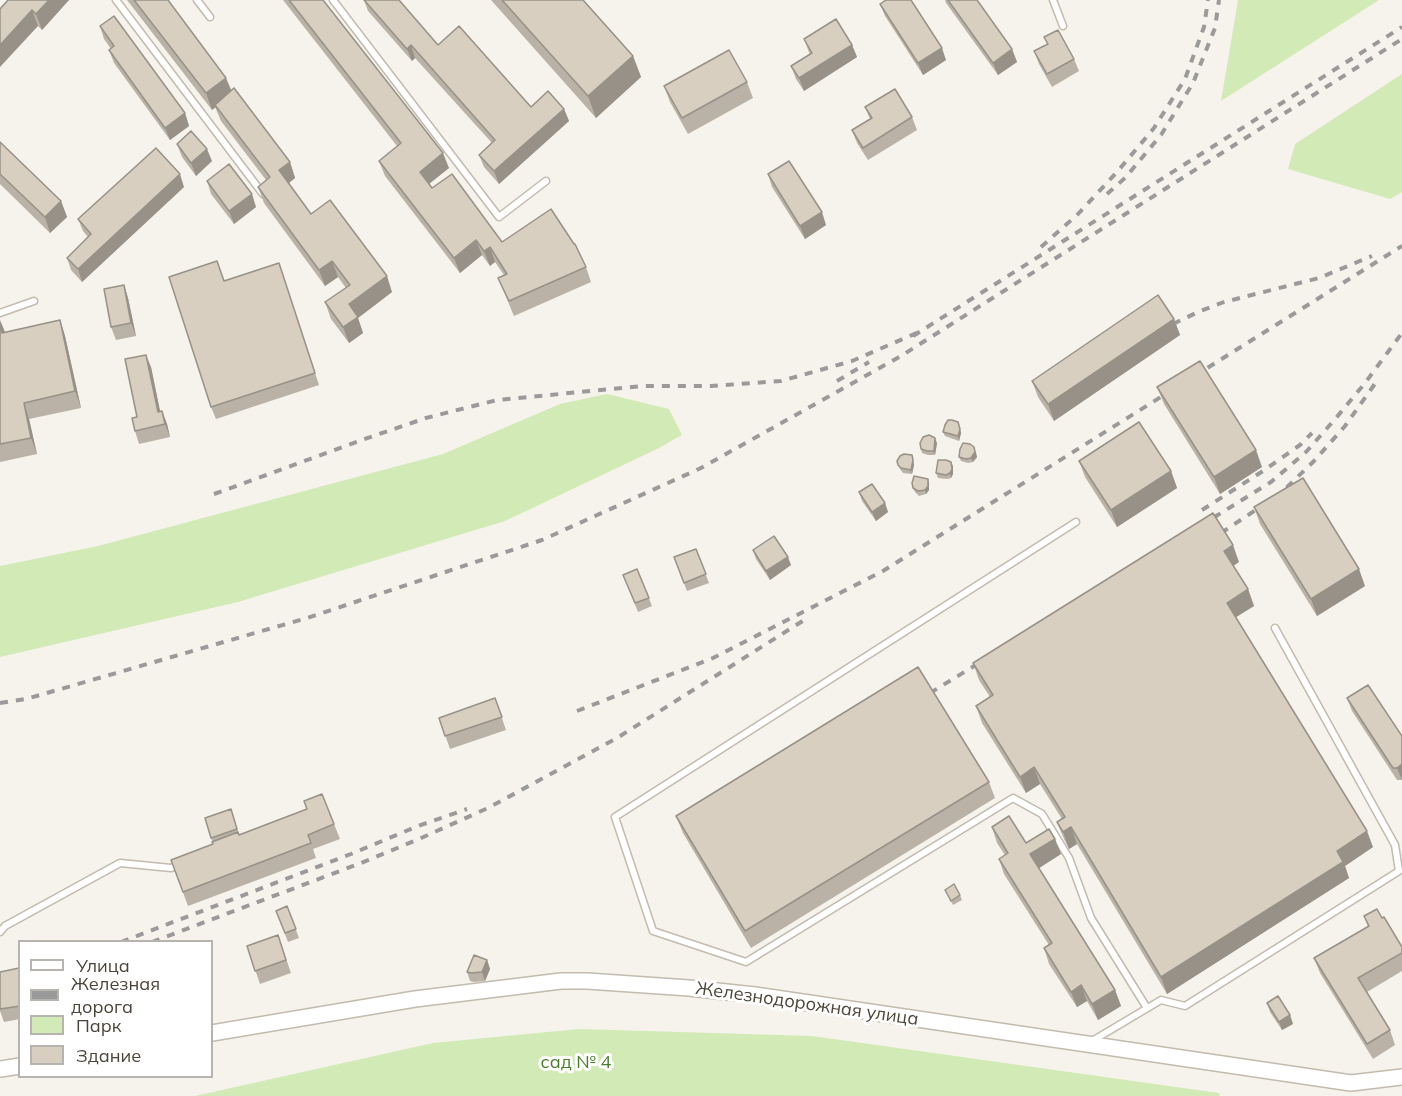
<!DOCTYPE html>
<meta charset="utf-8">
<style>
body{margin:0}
#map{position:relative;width:1402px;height:1096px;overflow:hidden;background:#f6f3ec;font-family:Mulish,sans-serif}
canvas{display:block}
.legend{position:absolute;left:18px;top:940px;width:195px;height:138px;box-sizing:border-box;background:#fff;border:2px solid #b7b4b0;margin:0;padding:8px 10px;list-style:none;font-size:18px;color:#4b4439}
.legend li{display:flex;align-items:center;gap:12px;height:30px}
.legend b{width:30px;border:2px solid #b7b4b0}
</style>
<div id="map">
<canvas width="1402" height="1096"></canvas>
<ul class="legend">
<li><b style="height:8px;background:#fff"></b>Улица</li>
<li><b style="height:8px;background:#9a9a9a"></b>Железная дорога</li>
<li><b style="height:16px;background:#d2eab5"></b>Парк</li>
<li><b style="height:16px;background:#d8cfc1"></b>Здание</li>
</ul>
</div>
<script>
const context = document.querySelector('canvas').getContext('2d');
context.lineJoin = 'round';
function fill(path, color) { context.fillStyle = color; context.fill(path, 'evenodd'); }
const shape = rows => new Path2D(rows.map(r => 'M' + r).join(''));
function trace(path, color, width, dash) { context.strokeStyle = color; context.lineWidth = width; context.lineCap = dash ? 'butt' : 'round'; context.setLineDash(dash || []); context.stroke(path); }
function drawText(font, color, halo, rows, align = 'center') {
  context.font = font + ' Mulish,sans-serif'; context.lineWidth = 6; context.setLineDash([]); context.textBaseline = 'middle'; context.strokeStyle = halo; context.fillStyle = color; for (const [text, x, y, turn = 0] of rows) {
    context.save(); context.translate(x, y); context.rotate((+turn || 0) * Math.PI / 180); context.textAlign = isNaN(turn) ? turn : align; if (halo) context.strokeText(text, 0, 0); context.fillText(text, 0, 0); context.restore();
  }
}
fill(shape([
 [1238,0,1379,0,1221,101],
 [1402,74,1402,192,1390,199,1288,169,1295,144],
 [607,394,669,409,682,435,657,449,505,521,238,602,0,657,0,566,98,546,443,454,560,404],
 [579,1029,812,1036,1219,1093,1220,1096,195,1096,433,1043]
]), '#d2eab5');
const service = shape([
 [116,0,263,194],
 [197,0,210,17],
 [333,0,499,217,546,181],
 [1053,0,1063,26],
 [0,313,34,301],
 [1076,522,615,817,653,931,746,962,1013,798,1042,814,1069,858,1091,918,1147,1008],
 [0,932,5,926,120,863,171,868,181,864],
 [1092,1041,1161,1000,1185,1006,1399,871,1395,845,1275,628]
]);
const tertiary = shape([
 [212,1033,415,999,561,981,587,981,689,988,755,995,1351,1083,1402,1077],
 [0,1069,20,1066]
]);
trace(service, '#c2bbae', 9);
trace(tertiary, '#c2bbae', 18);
trace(service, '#fff', 6);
trace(tertiary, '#fff', 15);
trace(shape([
 [1107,194,1125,178,1161,135,1193,83,1215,28,1219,0],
 [1041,247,1078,214,1117,172,1154,128,1185,79,1204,27,1208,0],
 [1173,324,1198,312,1224,302,1319,278,1372,256],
 [913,336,1402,27],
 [837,381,869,362],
 [214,494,359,441,426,418,497,400,643,386,711,386,781,381,852,361,919,332],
 [1202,510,1263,471,1300,445,1312,433],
 [1200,526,1271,482,1306,452,1336,418,1365,383,1402,333],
 [1221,533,1280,494,1314,461,1345,426,1379,378],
 [930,693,989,657],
 [0,703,26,699,307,618,542,540,701,468,901,356,1402,39],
 [577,711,713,658,883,571,1402,246],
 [121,942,351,854,418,826,467,809],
 [152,942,361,863,419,839,488,808,617,738,809,617]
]), '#9a9a9a', 4, [8, 8]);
fill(shape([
 [69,0,42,30,38,26,0,9],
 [127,0,168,0,231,91,290,162,295,178,289,183,311,214,392,292,358,318,363,333,349,343,331,319,325,302,346,288,338,277,325,286,264,203,258,187,266,180,221,121,215,107,212,110],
 [283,0,323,0,449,168,429,184,432,188,502,242,586,267,591,282,514,316,498,278,504,275,495,262,490,266,482,255,460,273,385,176,379,161,397,146],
 [364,0,399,0,438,45,531,107,564,109,569,121,499,184,484,167,479,155,492,143,415,58,412,61,368,11],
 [491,0,583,0,633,56,641,77,596,118],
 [945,0,977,0,1012,49,1017,62,998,75,946,3],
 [880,4,946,60,923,75,885,16],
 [100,26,185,113,189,126,170,140,114,63,109,50,111,49,104,39],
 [1044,37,1074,59,1079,71,1052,87,1039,64,1034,51,1047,44],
 [804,39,852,45,857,57,804,91,796,79,791,66,810,55],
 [747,82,753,98,688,134,670,102,664,86],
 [865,107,912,117,917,130,868,160,857,143,852,130,870,119],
 [0,142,61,201,67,217,50,233,0,184],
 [177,144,212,161,196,176,182,157],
 [768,174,826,225,805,239,772,187],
 [207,181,256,207,234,224,211,194],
 [184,187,82,282,71,270,67,258,88,237,83,231,78,219],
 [279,263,319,385,216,419,211,407,224,281],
 [124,285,128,298,136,336,116,340,111,327],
 [1174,319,1180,335,1054,421,1038,397,1032,381],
 [0,320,4,332,60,320,65,336,81,408,29,419,37,454,0,462],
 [151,367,160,412,162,411,167,424,170,437,139,444,135,431,137,417],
 [1157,387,1262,467,1220,494,1164,404],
 [958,422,961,433,959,441,945,436,943,432],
 [937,443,935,455,928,455,922,453,921,449],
 [976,452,977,457,973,462,968,463,961,461,959,457],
 [912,455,914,465,912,474,903,473,900,469,897,461],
 [1079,461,1171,471,1177,488,1117,527,1085,477],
 [953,466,953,474,951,478,947,479,938,478,936,473],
 [929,483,929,490,926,494,919,496,915,492,913,488],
 [859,492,885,503,888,512,876,521,862,501],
 [1254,507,1365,586,1317,616,1260,524],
 [696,549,709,583,687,591,674,557],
 [753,550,791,565,770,580,756,559],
 [1239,562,1233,566,1248,589,1254,606,1236,617,1373,847,1345,866,1349,878,1167,994,1077,844,1069,849,1064,839,1057,822,1062,819,1040,784,1026,793,982,723,976,706,990,697,979,680,973,663],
 [637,569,652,606,638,612,623,575],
 [495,698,506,730,450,749,439,718],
 [1347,698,1402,736,1402,780,1397,780,1352,711],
 [989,782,995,798,751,948,683,833,676,816],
 [231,809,239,834,334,824,340,839,313,849,316,858,188,906,171,860,213,844,205,818],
 [992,827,1026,843,1055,839,1061,854,1039,868,1115,990,1121,1006,1098,1020,1087,1001,1077,1007,1049,964,1044,948,1049,945,1004,874,999,859,1005,855,997,843],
 [945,890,960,895,962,900,953,905],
 [287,906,299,938,288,942,276,911],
 [1364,916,1402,947,1402,971,1367,992,1390,1030,1395,1045,1373,1059,1320,973,1314,958,1368,927],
 [278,935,291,973,260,984,247,946],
 [487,960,490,969,485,981,474,982,470,981,467,972],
 [20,970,20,1019,4,1022,0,1011,0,972],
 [1267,1003,1290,1015,1293,1024,1282,1030,1270,1012]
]), '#bab2a6');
fill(shape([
 [49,0,69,0,42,30,36,14],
 [32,10,38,26,0,67,0,45],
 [411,45,415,58,412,61,407,49],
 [852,45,857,57,804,91,799,78],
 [942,48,946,60,923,75,918,63],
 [1012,49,1017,62,998,75,993,63],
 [633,56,641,77,596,118,588,96],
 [226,78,233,94,212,110,206,93],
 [564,109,569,121,499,184,494,171],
 [185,113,189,126,170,140,165,128],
 [207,149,212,161,196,176,191,163],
 [443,153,449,168,425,187,420,172],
 [290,162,295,178,285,186,279,170],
 [180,174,184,187,82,282,78,269],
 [252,194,256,207,234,224,229,211],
 [61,201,67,217,50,233,45,217],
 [822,212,826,225,805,239,800,226],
 [476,240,482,255,460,273,454,258],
 [490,247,495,262,490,266,484,251],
 [332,261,338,277,325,286,319,270],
 [387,276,392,292,358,318,363,333,349,343,343,327,349,304],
 [124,285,128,298,136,336,131,323],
 [1174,319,1180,335,1054,421,1048,404],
 [0,320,5,332,2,333],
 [60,320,65,336,81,408,75,391],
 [146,355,151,367,163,425,158,412],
 [24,403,29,419,37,454,31,438],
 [162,411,167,424,170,437,165,424],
 [960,429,961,433,959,441,958,436],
 [935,438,937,443,935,455,934,451],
 [974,447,977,457,973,462,971,458],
 [1256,450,1262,467,1220,494,1214,477],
 [912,455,914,465,912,474,911,470],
 [951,462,953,466,953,474,951,478,950,473],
 [1171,471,1177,488,1117,527,1111,510],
 [928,479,929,483,929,490,926,494,925,490],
 [885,503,888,512,876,521,872,512],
 [1233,545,1239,562,1230,568,1224,551],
 [788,557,791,565,770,580,766,571],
 [1359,569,1365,586,1317,616,1311,599],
 [1248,589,1254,606,1233,619,1227,603],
 [1402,764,1402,780,1397,768],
 [1034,767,1040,784,1026,793,1020,777],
 [1071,827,1077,844,1069,849,1063,832],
 [1367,831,1373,847,1345,866,1349,878,1167,994,1161,977,1337,851],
 [1055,839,1061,854,1036,870,1030,854],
 [487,960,490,969,485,981,482,972],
 [1081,985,1087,1001,1077,1007,1071,992],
 [1115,990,1121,1006,1098,1020,1092,1004],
 [1290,1015,1293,1024,1282,1030,1279,1022]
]), '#979187');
const building = shape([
 [8,0,49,0,36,14,32,10,0,45,0,9,8,0],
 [134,0,168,0,226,78,206,93,134,0],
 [289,0,323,0,443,153,420,172,432,188,452,174,502,242,551,209,574,244,575,244,586,267,509,301,498,278,507,274,490,247,484,251,476,240,454,258,379,161,401,143,289,0],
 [364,0,399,0,438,45,459,26,531,107,548,91,564,109,494,171,479,155,495,140,411,45,407,49,364,0],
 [502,0,583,0,633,56,588,96,502,0],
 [886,0,911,0,942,48,918,63,880,4,886,0],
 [948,0,977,0,1012,49,993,63,948,0],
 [114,16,185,113,165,128,109,50,114,46,100,26,114,16],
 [836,19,852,45,799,78,791,66,812,53,804,39,836,19],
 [1058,30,1074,59,1047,74,1034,51,1048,44,1044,37,1058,30],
 [729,50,747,82,682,118,664,86,729,50],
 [234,88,290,162,279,170,311,214,330,200,387,276,349,304,358,317,343,327,325,302,350,285,332,261,319,270,258,187,270,177,215,105,234,88],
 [895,89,912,117,863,148,852,130,872,118,865,107,895,89],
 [191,131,207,149,191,163,177,144,191,131],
 [0,142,61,201,45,217,0,174,0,142],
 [156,148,180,174,78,269,67,258,91,234,78,219,156,148],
 [789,161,822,212,800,226,768,174,789,161],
 [229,164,252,194,229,211,207,181,229,164],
 [217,261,224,281,279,263,315,373,211,407,169,277,217,261],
 [124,285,131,323,111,327,104,289,124,285],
 [1158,295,1174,319,1048,404,1032,381,1158,295],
 [60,320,75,391,24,403,31,438,0,444,0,323,2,333,60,320],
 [146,355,158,412,162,411,165,424,135,431,132,418,137,417,125,359,146,355],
 [1200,361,1256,450,1214,477,1157,387,1200,361],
 [948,420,952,420,958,422,960,429,958,436,943,432,945,425,948,420],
 [1139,422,1171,471,1111,510,1079,461,1139,422],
 [929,435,935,438,934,451,927,451,921,449,920,443,923,437,929,435],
 [963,443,970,444,974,447,975,452,971,458,966,459,959,457,960,449,963,443],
 [904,454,912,455,913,460,911,470,901,468,898,465,897,461,900,456,904,454],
 [938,460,946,460,951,462,952,469,950,473,946,475,936,473,938,460],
 [914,476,928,479,928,486,925,490,918,491,913,488,912,483,914,476],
 [1303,478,1359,569,1311,599,1254,507,1303,478],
 [872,484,885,503,872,512,859,492,872,484],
 [1213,513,1233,545,1224,551,1248,589,1227,603,1367,831,1337,851,1343,862,1161,977,1071,827,1063,832,1057,822,1065,817,1034,767,1020,777,976,706,993,695,973,663,1213,513],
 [774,536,788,557,766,571,753,550,774,536],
 [696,549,706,574,684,583,674,557,696,549],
 [637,569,649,598,635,603,623,575,637,569],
 [918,667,989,782,745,931,676,816,918,667],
 [1368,685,1402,736,1402,764,1397,768,1393,768,1347,698,1368,685],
 [495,698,502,717,445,736,439,718,495,698],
 [322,794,334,824,308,835,311,843,183,892,171,860,213,844,212,842,238,832,239,835,307,809,304,801,322,794],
 [231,809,237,829,211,838,205,818,231,809],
 [1009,816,1026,843,1049,829,1055,839,1030,854,1115,990,1092,1004,1081,985,1071,992,1044,948,1052,943,999,859,1008,853,992,827,1009,816],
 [954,884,960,895,951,901,945,890,954,884],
 [287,906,296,929,285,933,276,911,287,906],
 [1377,909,1382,918,1384,917,1402,947,1402,953,1358,978,1390,1030,1367,1044,1314,958,1369,926,1364,916,1377,909],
 [278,935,286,960,255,971,247,946,278,935],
 [474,955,487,960,482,972,471,973,467,972,474,955],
 [19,968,20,1006,0,1009,0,972,19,968],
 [1278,996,1290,1015,1279,1022,1267,1003,1278,996]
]);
fill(building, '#d8cfc1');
trace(building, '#979187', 1.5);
drawText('18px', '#4b4439', '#fff', [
 ["Железнодорожная улица",807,1004,8]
]);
drawText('18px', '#4a7f2a', '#fff', [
 ["сад № 4",576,1063]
]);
</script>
